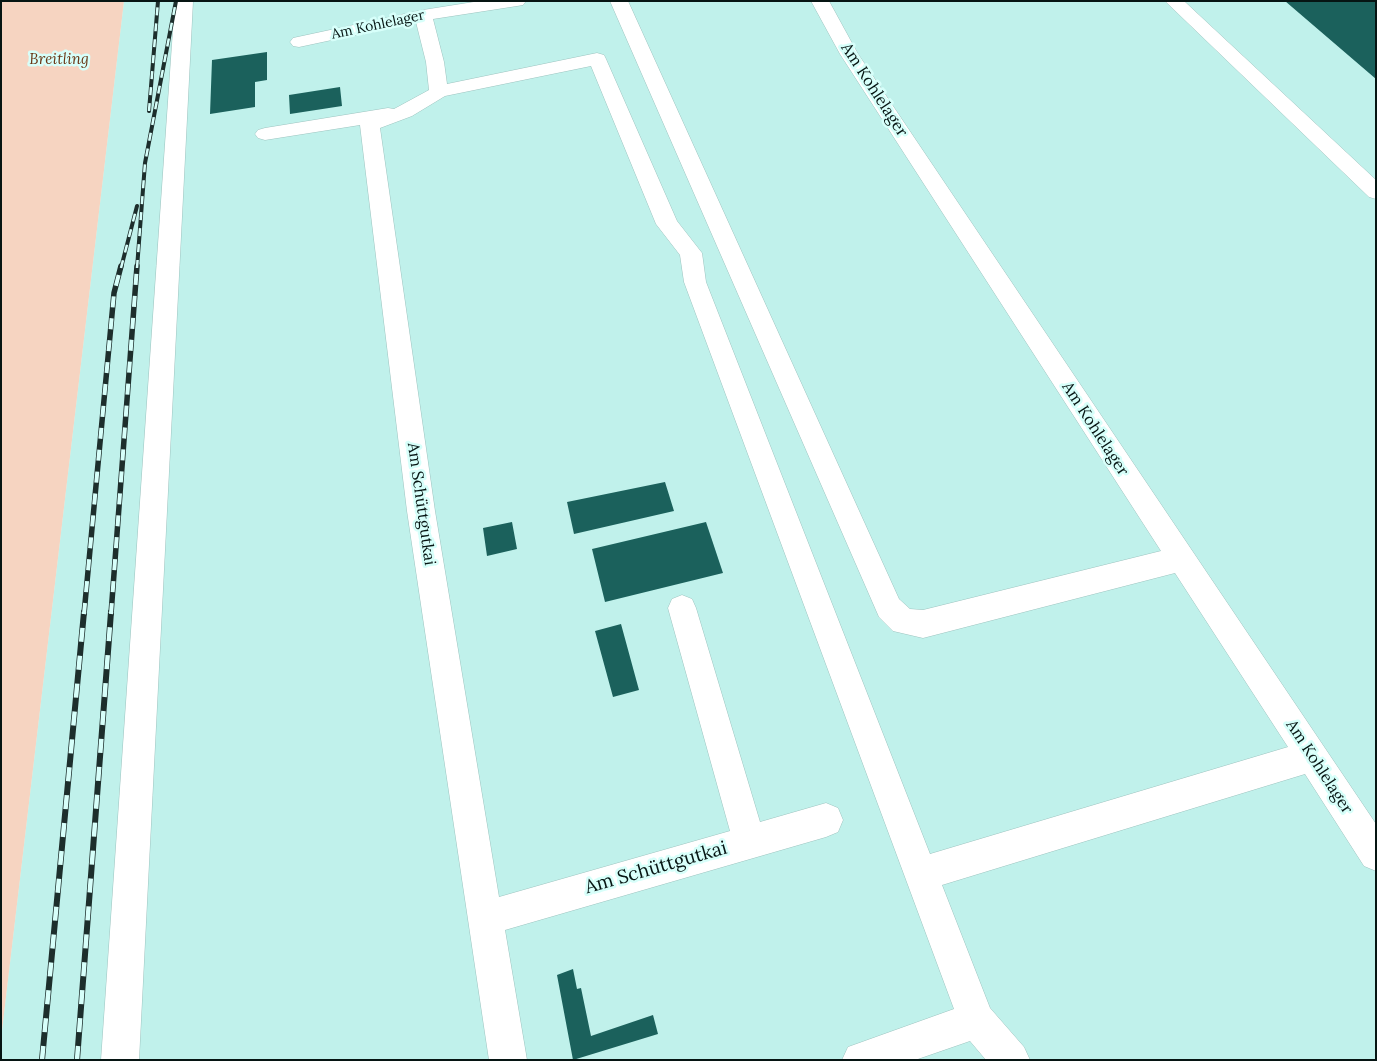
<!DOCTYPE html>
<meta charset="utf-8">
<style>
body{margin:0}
#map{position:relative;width:1377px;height:1061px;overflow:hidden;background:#d7fffa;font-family:Lora,serif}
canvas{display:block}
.frame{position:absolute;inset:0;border:2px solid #061513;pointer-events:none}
</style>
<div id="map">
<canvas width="1377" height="1061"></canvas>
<div class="frame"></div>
</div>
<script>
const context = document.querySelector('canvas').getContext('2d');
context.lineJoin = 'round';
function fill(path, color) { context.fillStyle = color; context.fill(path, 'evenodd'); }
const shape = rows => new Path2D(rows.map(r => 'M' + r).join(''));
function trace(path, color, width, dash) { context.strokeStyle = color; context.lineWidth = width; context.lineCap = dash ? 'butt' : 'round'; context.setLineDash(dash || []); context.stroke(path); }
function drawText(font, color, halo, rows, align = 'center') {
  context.font = font + ' Lora,serif'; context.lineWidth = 5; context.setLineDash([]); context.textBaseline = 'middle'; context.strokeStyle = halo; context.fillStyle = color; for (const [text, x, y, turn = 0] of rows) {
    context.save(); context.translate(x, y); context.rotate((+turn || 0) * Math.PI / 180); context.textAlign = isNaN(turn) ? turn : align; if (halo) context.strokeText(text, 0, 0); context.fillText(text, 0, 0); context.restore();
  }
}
fill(shape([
 [124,1,1376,1,1376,1060,1,1060,1,1039]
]), '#c0f1eb');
fill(shape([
 [1,1,124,1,1,1039]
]), '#f6d4c1');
fill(shape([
 [1285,1,1376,1,1376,79],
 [267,52,267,80,255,82,255,107,210,114,212,60],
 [340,87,342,106,290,114,289,95],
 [665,482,674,511,574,534,567,502],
 [512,522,517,549,487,556,483,528],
 [706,522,723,573,605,602,592,549],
 [621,624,639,690,613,697,595,631],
 [573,969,577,989,581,988,591,1036,653,1015,658,1034,573,1060,557,975]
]), '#1b615c');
const minor = shape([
 [175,1,193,1,139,1060,101,1060,175,1],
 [480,1,526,1,523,5,517,6,433,19,444,62,447,84,597,53,604,55,606,59,677,221,702,253,706,282,930,854,1288,747,1175,573,923,638,893,631,879,617,610,1,628,1,899,599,910,609,923,610,1161,551,840,54,811,1,829,1,858,54,1376,824,1376,871,1364,866,1305,774,942,885,990,1008,1024,1047,1030,1060,986,1060,970,1041,915,1060,842,1060,848,1047,954,1009,684,282,680,255,656,224,591,66,445,96,412,116,380,128,435,511,499,897,730,831,668,608,672,599,682,595,692,599,696,608,760,822,826,803,838,808,843,820,838,832,826,837,505,930,527,1060,489,1060,407,511,360,125,265,140,258,138,255,134,258,130,265,128,388,108,394,109,429,90,426,62,416,22,299,47,293,46,290,42,293,38,423,10,480,1],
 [1165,1,1184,1,1376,180,1376,199,1369,197,1165,1]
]);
trace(minor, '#9ec4c0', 1);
fill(minor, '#fff');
const railFar2 = shape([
 [149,111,158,1],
 [121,268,137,206],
 [137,268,145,163,176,1]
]);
const railFar1 = shape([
 [84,614,114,293,121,266],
 [111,614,137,266]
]);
const rail = shape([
 [42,1060,84,612],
 [77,1060,111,612]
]);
trace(railFar2, '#1d2e2c', 4);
trace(railFar1, '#1d2e2c', 5.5);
trace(rail, '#1d2e2c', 6);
trace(railFar2, '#d7fffa', 2.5, [8]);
trace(railFar1, '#d7fffa', 4, [11]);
trace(rail, '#d7fffa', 4.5, [14]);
drawText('14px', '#061513', '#d7fffa', [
 ["Am Kohlelager",378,25,-12]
]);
drawText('italic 15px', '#6a3715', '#d7fffa', [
 ["Breitling",59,60]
]);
drawText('16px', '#061513', '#d7fffa', [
 ["Am Kohlelager",874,90,57],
 ["Am Kohlelager",1095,429,57],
 ["Am Schüttgutkai",421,504,82],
 ["Am Kohlelager",1319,767,57]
]);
drawText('19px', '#061513', '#d7fffa', [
 ["Am Schüttgutkai",656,868,-16]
]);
</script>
